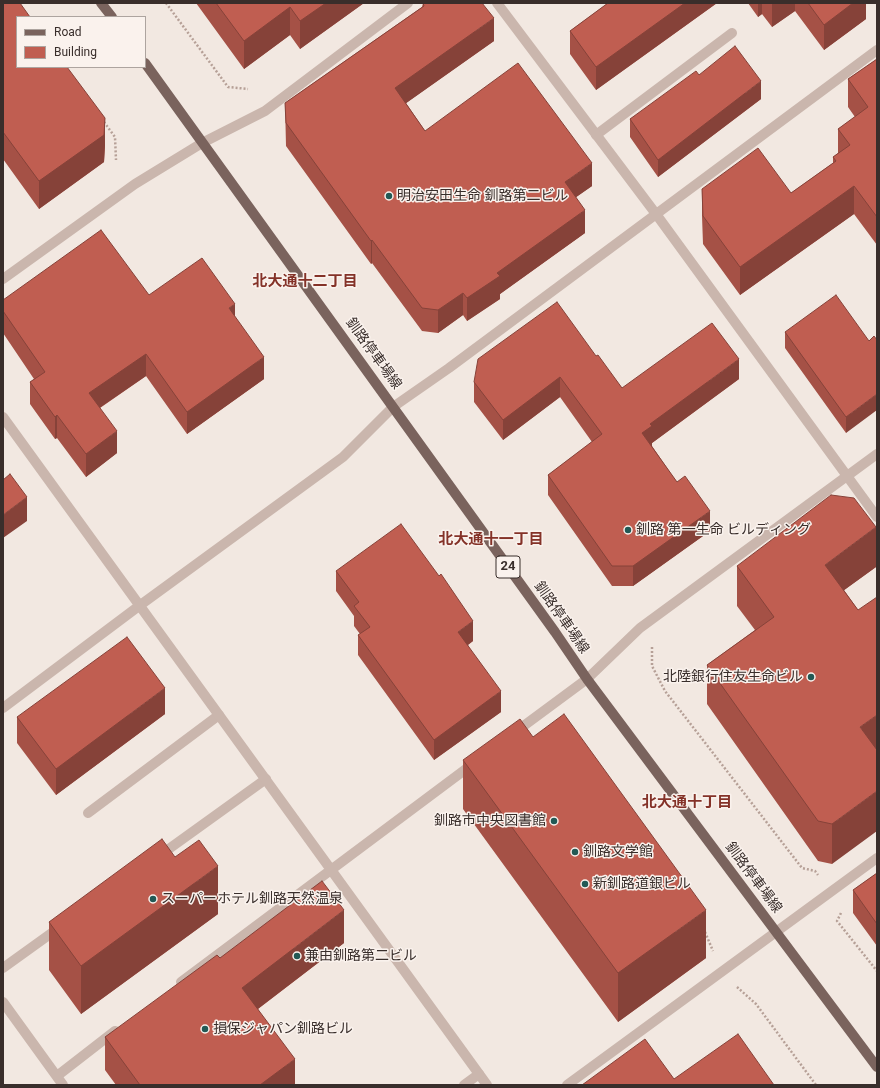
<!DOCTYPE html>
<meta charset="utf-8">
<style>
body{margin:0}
#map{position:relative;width:880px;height:1088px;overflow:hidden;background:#f2e8e1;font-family:Roboto,sans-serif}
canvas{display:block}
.frame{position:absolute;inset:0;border:4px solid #392e2b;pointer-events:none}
.legend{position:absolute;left:16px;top:16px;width:130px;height:52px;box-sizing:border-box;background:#faf2ed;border:1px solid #ada49f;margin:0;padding:5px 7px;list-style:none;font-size:12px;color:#392e2b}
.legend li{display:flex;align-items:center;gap:8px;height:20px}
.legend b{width:20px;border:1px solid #ada49f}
</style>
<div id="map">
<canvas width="880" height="1088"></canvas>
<div class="frame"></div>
<ul class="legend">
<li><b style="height:5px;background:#7a635d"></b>Road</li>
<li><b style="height:11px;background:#c05e51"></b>Building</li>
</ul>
</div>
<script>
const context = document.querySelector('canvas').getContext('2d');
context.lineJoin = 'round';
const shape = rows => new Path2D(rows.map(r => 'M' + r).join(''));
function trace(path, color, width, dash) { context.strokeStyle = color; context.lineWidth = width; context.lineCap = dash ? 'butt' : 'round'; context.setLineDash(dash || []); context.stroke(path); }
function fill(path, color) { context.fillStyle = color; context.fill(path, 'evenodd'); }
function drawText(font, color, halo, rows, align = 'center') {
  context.font = font + ' Roboto,"Noto Sans JP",sans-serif'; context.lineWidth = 3; context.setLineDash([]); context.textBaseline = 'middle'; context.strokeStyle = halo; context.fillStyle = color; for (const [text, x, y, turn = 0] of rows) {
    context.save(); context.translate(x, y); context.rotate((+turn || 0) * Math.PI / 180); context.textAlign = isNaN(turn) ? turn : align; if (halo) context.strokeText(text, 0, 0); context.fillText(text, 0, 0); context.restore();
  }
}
trace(shape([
 [166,3,228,87,248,89],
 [104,122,115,137,116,160],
 [652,647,652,666,665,691,802,868,815,871,818,875],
 [841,913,837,921,877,971],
 [705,932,713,951],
 [737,987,756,1004,816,1085]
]), '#b6a097', 2.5, [2, 2]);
trace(shape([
 [596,135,732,33],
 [88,813,219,715],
 [159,856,266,779],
 [3,968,60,927],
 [464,1085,479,1074]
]), '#cab6ad', 10);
trace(shape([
 [497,3,656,214,877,517],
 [3,279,135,184,202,143,265,111,408,3],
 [3,417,487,1085],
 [3,708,139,606,343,457,393,407,449,368,877,50],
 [514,733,587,679,640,628,877,454],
 [181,982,474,763],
 [3,1002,63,1085],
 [57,1076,115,1031],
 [567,1085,877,858]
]), '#cab6ad', 10);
trace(shape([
 [101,3,112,17],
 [145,63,555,632,587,679,877,1067]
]), '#7a635d', 10);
fill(shape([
 [3,3,105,145,104,162,39,209,3,159],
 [196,3,364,3,300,49,290,35,244,69],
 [423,3,494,41,406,103,425,131,592,186,576,197,585,233,500,294,500,299,467,321,463,315,438,333,422,331,372,263,371,264,286,146,285,103,422,7],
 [608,3,717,3,596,90,570,54,570,31],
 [748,3,866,3,866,19,824,50,795,11,772,27,762,14,758,17],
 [877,59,877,245,854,214,740,295,703,244,702,216,702,189,791,193,833,163,833,157,838,153,838,129,855,117,848,107,848,79],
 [699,75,761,99,658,177,630,137,630,119],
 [149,295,235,317,264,379,187,434,146,376,100,408,117,453,86,477,57,438,55,439,30,404,30,382,34,379,3,333,3,300],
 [785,332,869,341,846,433,785,348],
 [596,356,622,388,739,379,652,443,652,446,710,531,633,586,612,586,548,495,548,475,592,442,560,397,503,440,474,402,474,382],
 [737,566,876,567,844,590,858,610,832,864,818,861,707,704,707,665,755,630,737,606],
 [336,571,473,641,468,645,501,712,434,760,358,655,358,635,360,634,354,626,354,616,336,591],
 [165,714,56,795,17,743,17,717],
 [463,760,706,958,618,1022,463,809],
 [175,857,218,914,81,1014,49,970,49,922],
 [877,873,877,946,853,913,853,890],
 [344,943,258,1009,295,1085,116,1085,105,1070,105,1037,220,958]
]), '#a55146');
fill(shape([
 [326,3,364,3,300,49,300,21],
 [685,3,717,3,596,90,596,67],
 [758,3,762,3,762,14,758,17],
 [772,3,795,3,795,11,772,27],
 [853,3,866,3,866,19,824,50,824,25],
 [290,7,290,35,244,69,244,41],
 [494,18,494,41,395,111,395,88],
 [761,81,761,99,658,177,658,160],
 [105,118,105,145,104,162,39,209,39,181],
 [592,163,592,186,565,205,565,182],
 [854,186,854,214,740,295,740,267],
 [585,210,585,233,500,294,500,299,467,321,467,298,497,273],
 [372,240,372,263,371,264,371,241],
 [463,293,463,315,438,333,438,310],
 [235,304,235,326,229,308],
 [146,354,146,376,89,415,89,393],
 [264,357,264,379,187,434,187,412],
 [739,359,739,379,652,443,652,447,642,433,650,424],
 [560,377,560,397,503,440,503,420],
 [877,394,877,410,846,433,846,417],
 [57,415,57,438,55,439,55,417],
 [117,431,117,453,86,477,86,454],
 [27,497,27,521,3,538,3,515],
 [710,511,710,531,633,586,633,566],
 [876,527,876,567,825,604,825,565],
 [473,621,473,641,458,652,458,632],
 [165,688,165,714,56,795,56,769],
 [501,691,501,712,434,760,434,740],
 [877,715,877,754,860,727],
 [877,791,877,831,832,864,832,824],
 [218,866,218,914,81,1014,81,966],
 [344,910,344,943,242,1021,242,988],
 [706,910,706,958,618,1022,618,973],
 [295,1059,295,1085,260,1085]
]), '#864239');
const building = shape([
 [3,3,20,3,30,17,17,17,17,67,67,67,105,118,104,135,39,181,3,132,3,3],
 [216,3,326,3,300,21,290,7,244,41,216,3],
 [423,3,482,3,494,18,395,88,425,131,518,63,592,163,565,182,585,210,497,273,500,276,467,298,463,293,438,310,422,308,372,240,371,241,286,123,285,103,424,6,423,3],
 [608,3,685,3,596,67,570,31,608,3],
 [808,3,853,3,824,25,808,3],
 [735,46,761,81,658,160,630,119,696,71,699,75,735,46],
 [877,59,877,217,854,186,740,267,703,216,702,189,758,148,791,193,836,161,833,157,850,145,838,129,868,107,848,79,877,59],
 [101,230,149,295,202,258,235,304,229,308,264,357,187,412,146,354,89,393,117,431,86,454,57,415,55,417,30,382,45,372,3,311,3,300,101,230],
 [836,295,869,341,874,336,877,340,877,394,846,417,785,332,836,295],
 [557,302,596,356,598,355,622,388,712,323,739,359,650,424,652,426,642,433,677,482,685,476,710,511,633,566,612,566,548,475,602,434,560,377,503,420,474,382,478,359,557,302],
 [10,474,27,497,3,515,3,480,10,474],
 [831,495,854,498,876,527,825,565,858,610,877,597,877,715,860,727,877,750,877,791,832,824,818,821,707,665,774,617,737,566,831,495],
 [401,524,439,576,441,574,473,621,458,632,501,691,434,740,358,635,370,627,354,606,359,602,336,571,401,524],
 [127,637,165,688,56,769,17,717,127,637],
 [564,714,706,910,618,973,463,760,520,719,533,737,564,714],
 [162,839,175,857,199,840,218,866,81,966,49,922,162,839],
 [877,873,877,924,853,890,877,873],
 [322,881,344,910,242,988,295,1059,260,1085,140,1085,105,1037,217,955,220,958,322,881],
 [738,1034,774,1085,582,1085,645,1039,674,1079,738,1034]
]);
fill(building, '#c05e51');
trace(building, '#864239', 1);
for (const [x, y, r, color] of [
 [389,196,4,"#225955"],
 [628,530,4,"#225955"],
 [811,677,4,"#225955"],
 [554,821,4,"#225955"],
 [575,852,4,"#225955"],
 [585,884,4,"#225955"],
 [153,899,4,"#225955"],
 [297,956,4,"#225955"],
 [205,1029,4,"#225955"]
]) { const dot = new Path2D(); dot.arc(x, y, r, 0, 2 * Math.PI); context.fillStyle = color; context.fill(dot); trace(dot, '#faf2ed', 1.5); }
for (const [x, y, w] of [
 [508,567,24]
]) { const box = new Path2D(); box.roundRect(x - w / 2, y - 11, w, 22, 3); context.fillStyle = '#faf2ed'; context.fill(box); trace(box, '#392e2b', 1); }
drawText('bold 13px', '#392e2b', null, [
 ["24",508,567]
]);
drawText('14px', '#392e2b', '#faf2ed', [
 ["明治安田生命 釧路第二ビル",397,196],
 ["釧路 第一生命 ビルディング",636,530],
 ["北陸銀行住友生命ビル",803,677,"right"],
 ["釧路市中央図書館",546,821,"right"],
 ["釧路文学館",583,852],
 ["新釧路道銀ビル",593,884],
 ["スーパーホテル釧路天然温泉",161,899],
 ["兼由釧路第二ビル",305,956],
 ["損保ジャパン釧路ビル",213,1029]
], 'left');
drawText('14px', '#392e2b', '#faf2ed', [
 ["釧路停車場線",373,354,54],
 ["釧路停車場線",561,618,55],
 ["釧路停車場線",753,878,53]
]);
drawText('bold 15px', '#843228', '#faf2ed', [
 ["北大通十二丁目",305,282],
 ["北大通十一丁目",491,540],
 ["北大通十丁目",687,803]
]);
</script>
